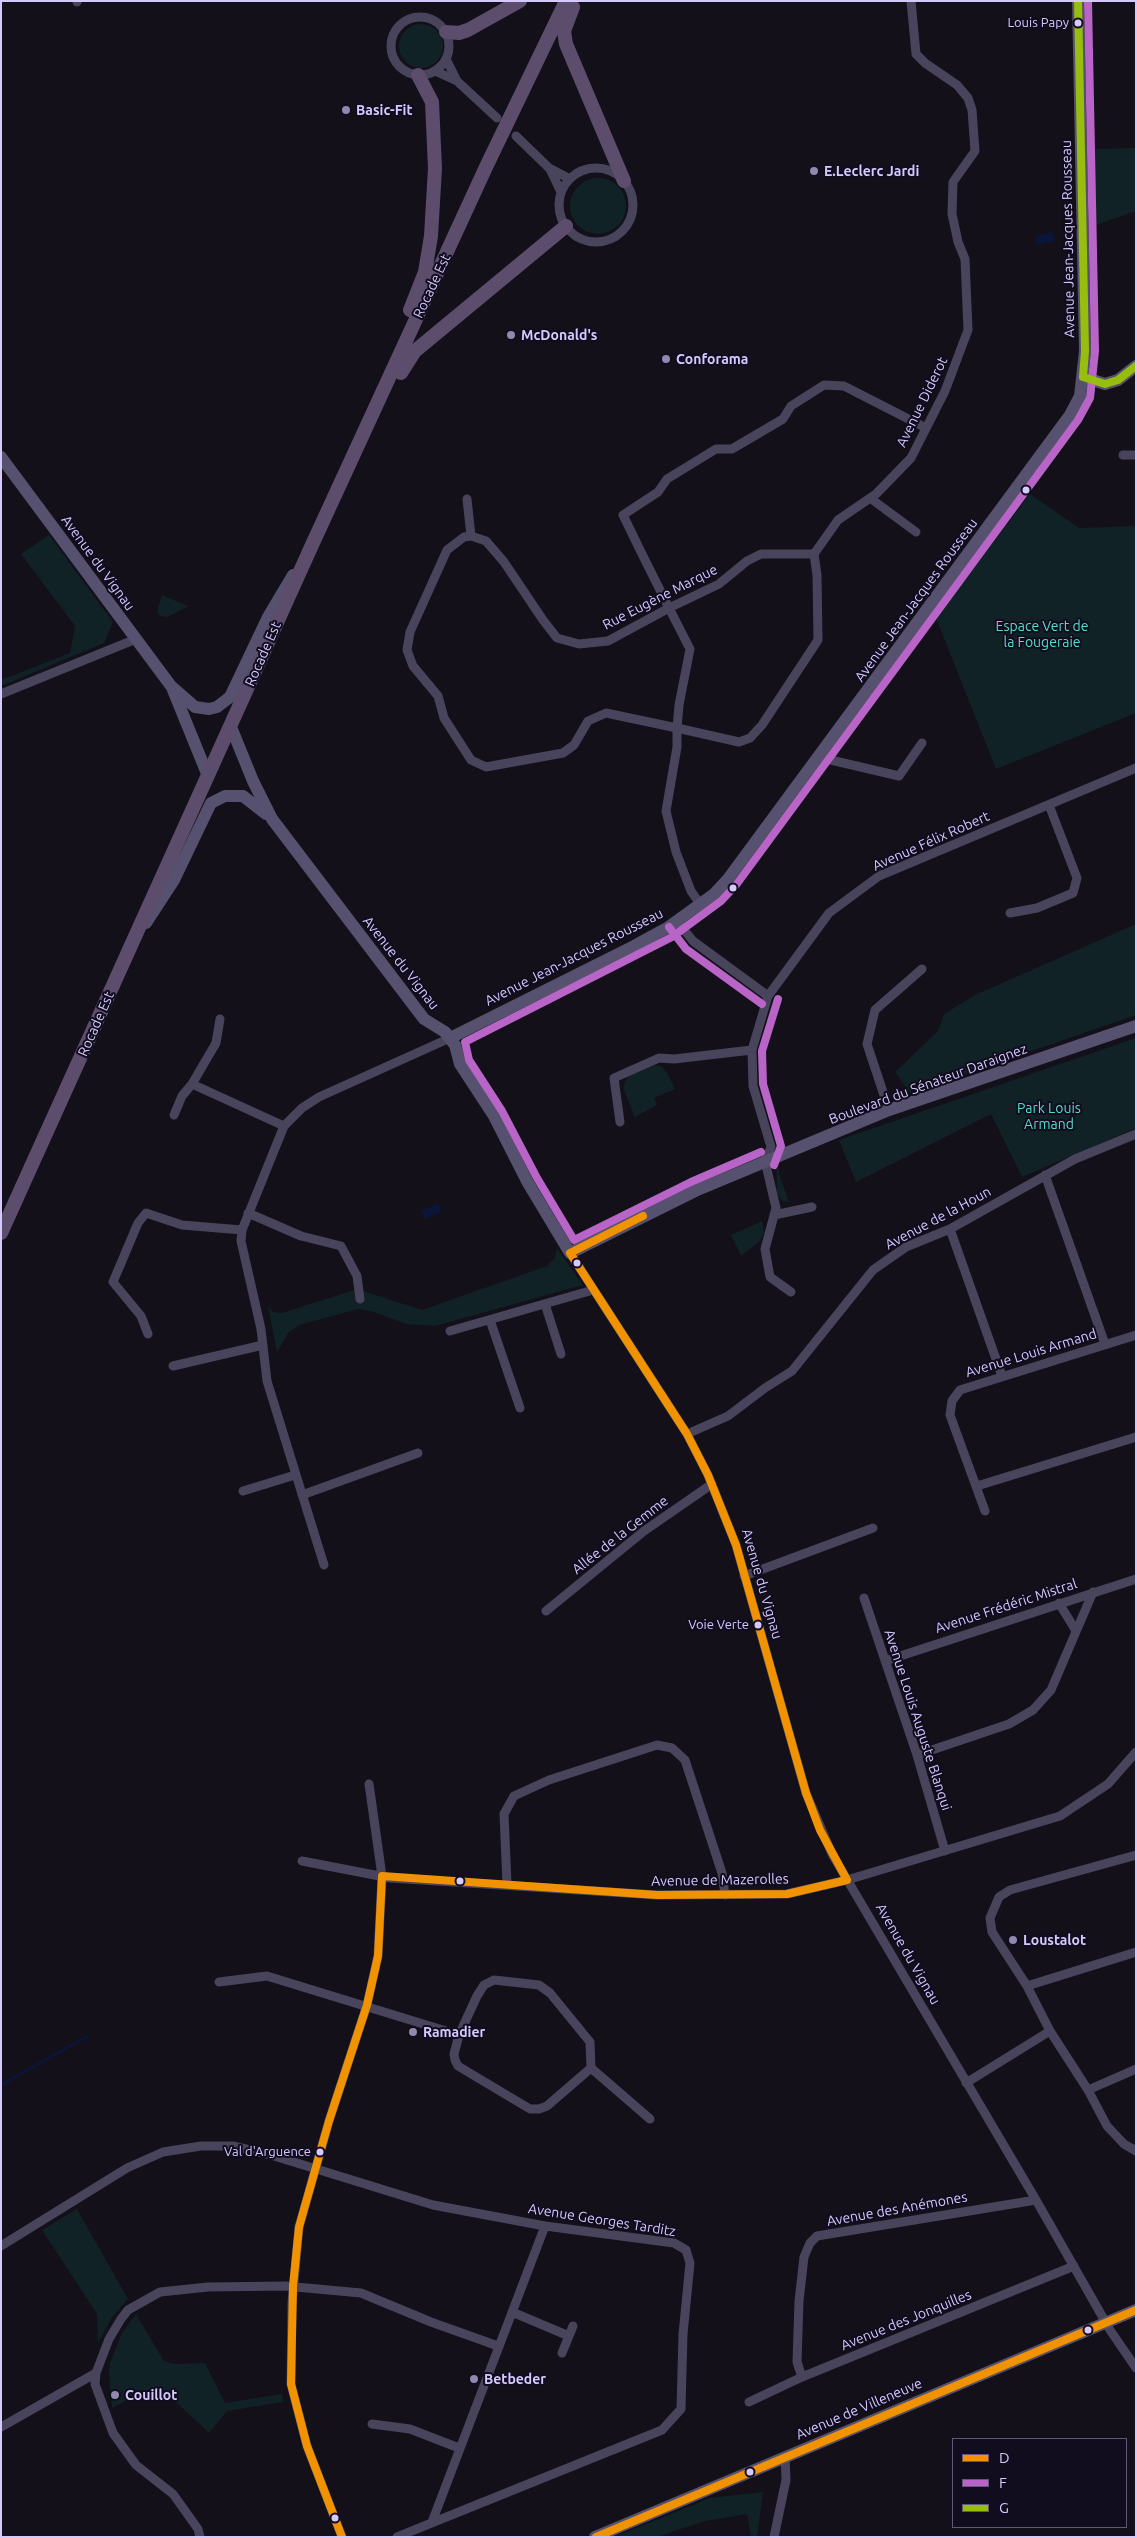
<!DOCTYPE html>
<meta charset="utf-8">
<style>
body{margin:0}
#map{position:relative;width:1137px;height:2538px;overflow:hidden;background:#13101a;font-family:Ubuntu,sans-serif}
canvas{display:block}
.frame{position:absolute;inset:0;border:2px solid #d5c9fe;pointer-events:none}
.legend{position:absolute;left:952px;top:2438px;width:175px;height:90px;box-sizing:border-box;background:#110c1e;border:1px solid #5f5878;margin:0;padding:6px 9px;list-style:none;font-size:15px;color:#d5c9fe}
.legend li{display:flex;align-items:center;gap:10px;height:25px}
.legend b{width:25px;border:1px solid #5f5878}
</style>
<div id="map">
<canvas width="1137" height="2538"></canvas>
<div class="frame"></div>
<ul class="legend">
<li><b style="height:6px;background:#f19200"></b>D</li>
<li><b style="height:6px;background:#b865c7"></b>F</li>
<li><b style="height:6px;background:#97bd0e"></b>G</li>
</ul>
</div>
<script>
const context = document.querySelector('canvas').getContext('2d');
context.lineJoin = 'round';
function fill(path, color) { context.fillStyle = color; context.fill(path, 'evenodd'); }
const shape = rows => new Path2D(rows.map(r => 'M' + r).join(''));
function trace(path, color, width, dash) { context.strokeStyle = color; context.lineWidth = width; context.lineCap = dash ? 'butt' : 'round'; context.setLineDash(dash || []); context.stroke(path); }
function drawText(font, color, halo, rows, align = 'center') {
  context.font = font + ' Ubuntu,sans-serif'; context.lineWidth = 4; context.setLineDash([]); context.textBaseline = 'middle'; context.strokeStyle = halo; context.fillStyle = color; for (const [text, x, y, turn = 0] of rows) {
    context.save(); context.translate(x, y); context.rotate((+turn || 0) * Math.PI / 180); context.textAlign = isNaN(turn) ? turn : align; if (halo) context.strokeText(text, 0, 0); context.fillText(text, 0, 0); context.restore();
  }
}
fill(shape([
 '399 46a22 22 0 1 1 44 0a22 22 0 1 1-44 0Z',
 [1136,148,1136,211,1096,225,1094,149],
 '570 206a28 28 0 1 1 56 0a28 28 0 1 1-56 0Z',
 [1030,494,1079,528,1136,526,1136,713,996,769,936,618],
 [49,535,113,622,104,643,1,686,1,680,70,653,75,626,21,554],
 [162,595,188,606,189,606,167,617,160,616,157,611],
 [1136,924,1136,1015,910,1093,895,1072,938,1031,944,1014,975,995],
 [1136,1038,1136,1128,1022,1177,991,1114,856,1182,839,1140],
 [650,1065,661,1066,668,1074,675,1089,654,1098,657,1105,635,1117,623,1088,627,1078,635,1071],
 [777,1167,779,1169,779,1174,789,1202,782,1201,777,1193],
 [762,1221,764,1232,759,1242,741,1256,731,1235],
 [557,1248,583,1285,435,1326,406,1324,371,1311,358,1309,299,1325,289,1332,277,1352,268,1306,273,1312,282,1313,354,1290,363,1291,422,1310,547,1266,555,1258],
 [77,2209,128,2299,112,2317,98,2343,97,2314,42,2230],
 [136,2314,164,2361,175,2364,205,2363,225,2403,282,2394,283,2402,227,2411,209,2433,163,2390,142,2392,112,2408,109,2374,110,2363,122,2333],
 [763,2492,757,2537,751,2537,747,2514,705,2521,656,2537,614,2537,710,2498]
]), '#102225');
fill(shape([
 [1054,232,1055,241,1038,245,1035,242,1036,235],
 [438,1203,442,1211,425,1219,421,1211]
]), '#0a1537');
trace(shape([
 [1,2085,88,2036]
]), '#0a1537', 3);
trace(shape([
 [77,1,77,2],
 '391 46a29 29 0 1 1 58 0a29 29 0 1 1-58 0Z',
 [446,59,457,81,497,118],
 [435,71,457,81],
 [516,136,549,168,570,179],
 '559 205a37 37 0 1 1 74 0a37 37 0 1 1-74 0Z',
 [550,169,561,192],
 [1123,455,1136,455],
 [870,498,916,532],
 [467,499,471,536],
 [814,554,761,554,747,561,719,584,669,608,608,641,579,644,557,638,543,620,504,562,486,541,471,536,464,537,447,550,410,632,407,650,413,666,438,696,444,718,471,760,486,767,563,753,574,745,588,721,606,713,677,728,679,705,690,649,669,608,643,556,623,515,658,492,667,479,716,449,732,449,783,419,791,406,824,385,844,386,926,428],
 [1,694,136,639],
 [818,757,899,776,922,743],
 [700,904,691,891,676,852,666,811,677,747,677,728,739,742,750,738,762,725,818,640,817,575,814,554,838,520,876,494,911,458,945,391,968,330,965,259,958,242,952,214,953,182,975,151,972,110,968,98,957,85,925,63,916,54,911,1],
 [1010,913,1037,908,1073,893,1077,878,1049,805],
 [677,921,693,941,768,996],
 [192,1084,216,1043,220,1019],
 [889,1110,867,1044,875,1010,922,969],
 [174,1115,182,1096,192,1084,284,1126],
 [620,1122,614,1078,659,1058,674,1059,752,1050],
 [1045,1175,1105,1344],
 [248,1213,301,1236,341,1246,357,1276,360,1299],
 [774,1215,812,1207],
 [950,1229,1002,1376],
 [570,1253,687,1434,708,1475,736,1545,806,1793,832,1854,1036,2200,1110,2330,1136,2368],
 [791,1292,770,1277,765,1249,776,1208,765,1161,771,1147,753,1086,752,1050,768,996,829,913,879,876,1136,768],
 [545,1304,561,1354],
 [490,1320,520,1408],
 [450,1331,593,1290],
 [148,1334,141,1316,113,1282,138,1223,146,1213,182,1225,242,1230],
 [173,1366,263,1345],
 [687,1434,728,1416,765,1388,792,1371,873,1270,906,1247,950,1229,1075,1159,1136,1134],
 [977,1486,1136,1437],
 [243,1491,295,1475],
 [302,1495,418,1453],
 [985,1511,950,1415,952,1401,960,1390,1136,1335],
 [324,1565,267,1381,261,1329,241,1241,242,1230,284,1126,302,1108,319,1097,450,1038],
 [744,1576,873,1528],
 [864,1598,917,1755,945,1851],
 [1059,1603,1076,1631],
 [546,1611,644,1531,712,1484],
 [885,1661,1136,1579],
 [917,1755,1009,1724,1033,1710,1051,1690,1093,1592],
 [1136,1855,1010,1890,999,1897,990,1918,992,1932,1027,1986,1050,2031,1088,2090,1107,2126,1124,2144,1136,2151],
 [302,1861,390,1878,657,1895,787,1894,847,1880,1060,1816,1108,1784,1136,1752],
 [507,1884,504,1814,514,1796,549,1780,657,1745,672,1748,685,1760,722,1873,725,1895],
 [494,1980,539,1985,550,1993,590,2042,591,2068,547,2106,539,2109,530,2109,458,2066,455,2060,454,2054,459,2035,477,1996,484,1985,494,1980],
 [219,1982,267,1976,459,2035],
 [1027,1986,1136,1952],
 [591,2068,650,2119],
 [966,2083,1050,2031],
 [1088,2090,1136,2069],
 [1,2246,127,2168,163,2152,201,2146,233,2146,271,2155,433,2205,545,2226,674,2243,686,2250,690,2263,683,2334,681,2409,662,2430,397,2537],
 [512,2312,569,2336,573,2326],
 [562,2353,569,2336],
 [96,2373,95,2384,113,2433,136,2465,173,2494,198,2529,200,2537],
 [802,2377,797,2362,799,2301,804,2257,810,2243,817,2236,1036,2200],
 [749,2402,802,2377,1074,2266],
 [372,2424,410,2429,459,2448],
 [1,2427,96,2373,109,2339,121,2319,128,2310,160,2292,208,2287,285,2286,361,2293,431,2322,498,2346],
 [432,2522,545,2226],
 [342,2537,307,2446,291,2384,292,2303,299,2227,329,2121,367,2005,378,1956,382,1876,369,1784],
 [774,2537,786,2480,785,2456]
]), '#48445b', 9);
trace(shape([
 [1083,377,1105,384,1118,380,1136,366],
 [1,457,171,686,195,707,209,709,217,707,230,697,268,617,293,575],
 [173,690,208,776],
 [231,727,253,781,272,819,424,1019,445,1032,455,1045,460,1064,494,1116,528,1183,570,1253,695,1191,889,1110,1136,1026],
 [146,923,174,880,211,803,225,796,243,796,266,814],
 [450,1038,634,946,667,928,714,894,728,879,1070,415,1080,396,1085,351,1078,1],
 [595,2537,1136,2310]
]), '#55516e', 12);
trace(shape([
 [573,7,564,31,566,44,624,181],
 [446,32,459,33,468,30,520,1],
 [410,310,425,272,431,236,435,168,432,102,418,75],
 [401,373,415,351,566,226],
 [1,1233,312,545,486,167,566,1]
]), '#5d4d6c', 14);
trace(shape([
 [643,1216,570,1253,687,1434,708,1475,736,1545,806,1793,820,1830,847,1880],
 [382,1876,657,1895,787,1894,847,1880],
 [342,2537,307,2446,291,2384,293,2286,299,2227,329,2121,367,2005,378,1956,382,1876],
 [596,2537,1136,2310]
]), '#f19200', 8);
trace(shape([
 [669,927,686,949,762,1004],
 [761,1152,691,1182,574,1240,537,1178,502,1111,469,1060,465,1042,672,937,721,901,736,885,1078,420,1090,398,1095,351,1088,1],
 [774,1165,781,1146,763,1084,762,1051,778,999]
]), '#b865c7', 8);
trace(shape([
 [1078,1,1085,351,1083,377],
 [1083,377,1105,384,1118,380,1136,366]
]), '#97bd0e', 8);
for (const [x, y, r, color] of [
 [1078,23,4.5,"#d5c9fe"],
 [346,110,5,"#9188ae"],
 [814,171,5,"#9188ae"],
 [511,335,5,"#9188ae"],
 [666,359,5,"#9188ae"],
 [1026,490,4.5,"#d5c9fe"],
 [733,888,4.5,"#d5c9fe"],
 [577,1263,4.5,"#d5c9fe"],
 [758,1625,4.5,"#d5c9fe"],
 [460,1881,4.5,"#d5c9fe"],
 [1013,1940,5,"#9188ae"],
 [413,2032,5,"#9188ae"],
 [320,2152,4.5,"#d5c9fe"],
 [1088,2330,4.5,"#d5c9fe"],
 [474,2379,5,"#9188ae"],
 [115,2395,5,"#9188ae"],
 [750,2472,4.5,"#d5c9fe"],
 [335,2518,4.5,"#d5c9fe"]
]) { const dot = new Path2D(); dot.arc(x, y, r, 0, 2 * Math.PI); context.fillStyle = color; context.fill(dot); trace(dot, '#110c1e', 2); }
drawText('13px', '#d5c9fe', '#110c1e', [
 ["Louis Papy",1069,23],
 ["Voie Verte",749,1625],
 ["Val d'Arguence",311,2152]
], 'right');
drawText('bold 14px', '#d5c9fe', '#110c1e', [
 ["Basic-Fit",356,110],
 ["E.Leclerc Jardi",824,171],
 ["McDonald's",521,335],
 ["Conforama",676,359],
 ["Loustalot",1023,1940],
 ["Ramadier",423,2032],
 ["Betbeder",484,2379],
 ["Couillot",125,2395]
], 'left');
drawText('14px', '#d5c9fe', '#110c1e', [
 ["Avenue Jean-Jacques Rousseau",1068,239,-91],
 ["Rocade Est",432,286,-65],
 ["Avenue Diderot",922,402,-64],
 ["Avenue du Vignau",98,563,54],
 ["Rue Eugène Marque",660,597,-27],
 ["Avenue Jean-Jacques Rousseau",916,600,-54],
 ["Rocade Est",263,654,-66],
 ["Avenue Félix Robert",931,841,-24],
 ["Avenue Jean-Jacques Rousseau",574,957,-27],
 ["Avenue du Vignau",401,963,52],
 ["Rocade Est",96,1024,-66],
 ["Boulevard du Sénateur Daraignez",928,1084,-20],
 ["Avenue de la Houn",938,1218,-28],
 ["Avenue Louis Armand",1031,1353,-17],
 ["Allée de la Gemme",620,1535,-38],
 ["Avenue du Vignau",762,1584,74],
 ["Avenue Frédéric Mistral",1006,1606,-18],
 ["Avenue Louis Auguste Blanqui",918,1720,72],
 ["Avenue de Mazerolles",720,1880,-1],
 ["Avenue du Vignau",908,1954,60],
 ["Avenue des Anémones",897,2209,-10],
 ["Avenue Georges Tarditz",602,2220,9],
 ["Avenue des Jonquilles",906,2320,-22],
 ["Avenue de Villeneuve",859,2409,-23]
]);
drawText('14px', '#57ddcb', '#110c1e', [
 ["Espace Vert de",1042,626],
 ["la Fougeraie",1042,642],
 ["Park Louis",1049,1108],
 ["Armand",1049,1124]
]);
</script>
